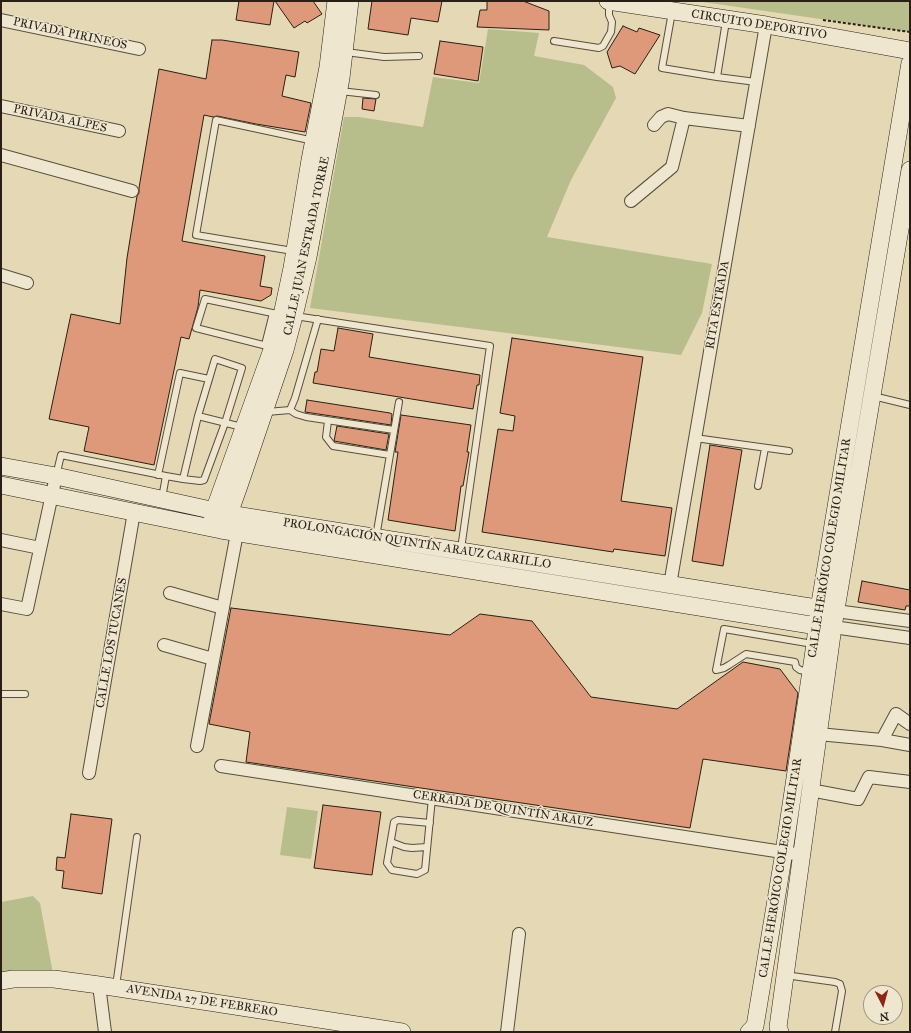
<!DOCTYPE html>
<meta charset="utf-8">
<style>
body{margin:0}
#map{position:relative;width:911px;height:1033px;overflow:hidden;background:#e5d9b5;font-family:"IM FELL Great Primer",serif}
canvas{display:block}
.frame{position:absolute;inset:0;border:2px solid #2a1f15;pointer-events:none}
.north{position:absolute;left:863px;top:985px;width:40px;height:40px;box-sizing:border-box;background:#eee6cf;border:1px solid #a09685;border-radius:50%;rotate:174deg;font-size:11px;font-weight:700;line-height:16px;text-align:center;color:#2a1f15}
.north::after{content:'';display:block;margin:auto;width:14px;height:18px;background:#8f2418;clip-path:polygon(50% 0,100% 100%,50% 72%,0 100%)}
</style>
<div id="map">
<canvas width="911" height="1033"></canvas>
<div class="frame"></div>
<div class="north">N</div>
</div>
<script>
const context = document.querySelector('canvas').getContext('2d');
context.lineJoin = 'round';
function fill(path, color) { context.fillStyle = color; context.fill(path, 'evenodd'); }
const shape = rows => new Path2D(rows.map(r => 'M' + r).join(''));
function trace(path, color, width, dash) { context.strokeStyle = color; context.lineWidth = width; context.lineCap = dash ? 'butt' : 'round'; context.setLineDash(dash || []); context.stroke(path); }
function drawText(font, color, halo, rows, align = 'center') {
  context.font = font + ' "IM FELL Great Primer",serif'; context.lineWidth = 3; context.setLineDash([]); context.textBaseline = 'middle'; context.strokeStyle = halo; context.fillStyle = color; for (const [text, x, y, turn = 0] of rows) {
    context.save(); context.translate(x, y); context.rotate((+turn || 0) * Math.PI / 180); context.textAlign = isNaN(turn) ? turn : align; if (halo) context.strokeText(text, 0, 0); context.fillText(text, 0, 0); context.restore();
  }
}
fill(shape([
 [697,1,910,1,910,32,696,1],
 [488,29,539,33,534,56,584,65,613,87,616,98,571,180,547,237,712,264,702,313,681,355,310,308,344,117,359,117,423,127,433,77,479,83],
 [287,807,318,811,311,859,280,855],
 [33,896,40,903,54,979,1,981,1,902]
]), '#b7be8b');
const building = shape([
 [239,1,274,1,270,25,236,20,239,1],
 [275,1,313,1,322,14,307,23,305,21,294,28,275,1],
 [372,1,442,1,438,22,411,18,408,35,368,29,372,1],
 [487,1,523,1,549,11,549,30,477,27,480,10,487,10,487,1],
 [623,26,637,32,639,28,660,35,635,74,620,66,612,68,607,52,623,26],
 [212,40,222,40,299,52,295,77,286,75,282,96,311,103,305,132,256,124,217,116,213,117,204,115,182,241,265,256,260,286,272,288,271,295,261,301,200,290,198,307,189,339,181,337,154,465,84,451,89,427,49,419,71,314,120,324,127,258,137,196,139,193,139,188,159,69,206,79,212,40],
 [440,41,483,47,478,81,434,74,440,41],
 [363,98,376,99,374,111,362,109,363,98],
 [338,328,373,334,369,357,480,375,479,385,477,385,473,409,313,383,315,372,317,372,321,349,334,351,338,328],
 [512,338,643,357,621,501,672,508,665,556,614,549,613,552,482,532,498,429,513,431,515,416,500,413,512,338],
 [307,400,390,413,392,414,391,425,305,412,307,400],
 [401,415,471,425,467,452,469,452,463,486,461,486,455,531,388,520,398,452,395,452,401,415],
 [337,426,389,434,386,450,334,441,337,426],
 [710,445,742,450,723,566,692,561,710,445],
 [862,581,910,590,910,606,906,606,905,610,858,602,862,581],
 [231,608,450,635,480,614,532,621,591,697,677,709,743,662,780,669,798,693,786,771,703,759,690,828,246,762,250,732,209,724,231,608],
 [323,805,381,812,372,875,314,868,323,805],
 [71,814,112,819,102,894,62,888,64,871,56,870,57,857,65,858,71,814]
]);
fill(building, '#de997a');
trace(building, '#2a1f15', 1);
const lane = shape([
 [672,12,662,68,717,77,726,21],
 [554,41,599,48,603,46,611,32,612,22,609,15,609,10,612,3],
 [346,52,384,57,419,56],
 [717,77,756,82],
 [340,91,376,95],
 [293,251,196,235,216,120,314,141],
 [295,316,490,346,461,549],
 [265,345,273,313],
 [271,347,196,328,205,299,282,315],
 [873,396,910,405],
 [290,410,296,414,306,417,394,430],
 [267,412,290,410,295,398,318,319],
 [328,421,326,437,333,446,390,455],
 [695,438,789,451],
 [158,475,180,373,209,379],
 [56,476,61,455,166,476,162,498],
 [166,476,183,479,198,416,242,427],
 [183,479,200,481,204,480,225,423,242,368,215,359,198,416],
 [758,486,765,448],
 [376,537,399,402],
 [809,672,800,670,796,667,795,662,746,654,729,665,724,668,716,670,724,629,813,644],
 [1,694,25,694],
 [430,823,398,820,394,822,387,863,392,870,417,874,425,870,432,798],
 [391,842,404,847,412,848,427,847],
 [785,975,835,982,840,984,842,991,835,1032],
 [116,986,137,837]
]);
const street = shape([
 [1,20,139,49],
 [1,106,119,131],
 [654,125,661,117,668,114,684,118,749,126],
 [1,155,132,191],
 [631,201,672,167,684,118],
 [1,275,27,283],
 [1,540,40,548],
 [670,585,766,25],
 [170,593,223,608],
 [1,604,27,609,56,476],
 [836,611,910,621],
 [833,627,910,638],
 [164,645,213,659],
 [818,734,882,740,910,745],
 [882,740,896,714,910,724],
 [197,746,237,533],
 [221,766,802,855],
 [89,773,134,512],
 [810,790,858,799,869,777,910,782],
 [99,985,105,1032],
 [507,1032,519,934]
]);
const secondary = shape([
 [608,1,766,25,910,51],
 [1,466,56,476,229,514,829,610],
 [1,485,221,530,817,626,828,627],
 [212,522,214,511,273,347,282,315,292,268,310,160,328,67,336,1],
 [224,525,229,514,240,483,285,350,294,316,308,257,341,78,350,1],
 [1,981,13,979,54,979,99,985,402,1032],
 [749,1032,755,1026,784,852,815,644,819,609,910,63],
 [780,1032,778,1027,833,627,910,170]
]);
trace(lane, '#594e3d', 8);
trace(street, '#594e3d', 14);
trace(secondary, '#2a1f15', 18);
trace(shape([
 [823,20,910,32]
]), '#2a1f15', 2, [3, 2]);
trace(lane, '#eee6cf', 6);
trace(street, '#eee6cf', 12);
trace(secondary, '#eee6cf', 17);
drawText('12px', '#2a1f15', '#eee6cf', [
 ["CIRCUITO DEPORTIVO",759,25,9],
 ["PRIVADA PIRINEOS",70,34,12],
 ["PRIVADA ALPES",60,119,12],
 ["CALLE JUAN ESTRADA TORRE",307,246,-78],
 ["RITA ESTRADA",718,305,-80],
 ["PROLONGACIÓN QUINTÍN ARAUZ CARRILLO",417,544,9],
 ["CALLE HERÓICO COLEGIO MILITAR",830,548,-81],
 ["CALLE LOS TUCANES",112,643,-80],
 ["CERRADA DE QUINTÍN ARAUZ",503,809,9],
 ["CALLE HERÓICO COLEGIO MILITAR",781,868,-81],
 ["AVENIDA 27 DE FEBRERO",202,1001,9]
]);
</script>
